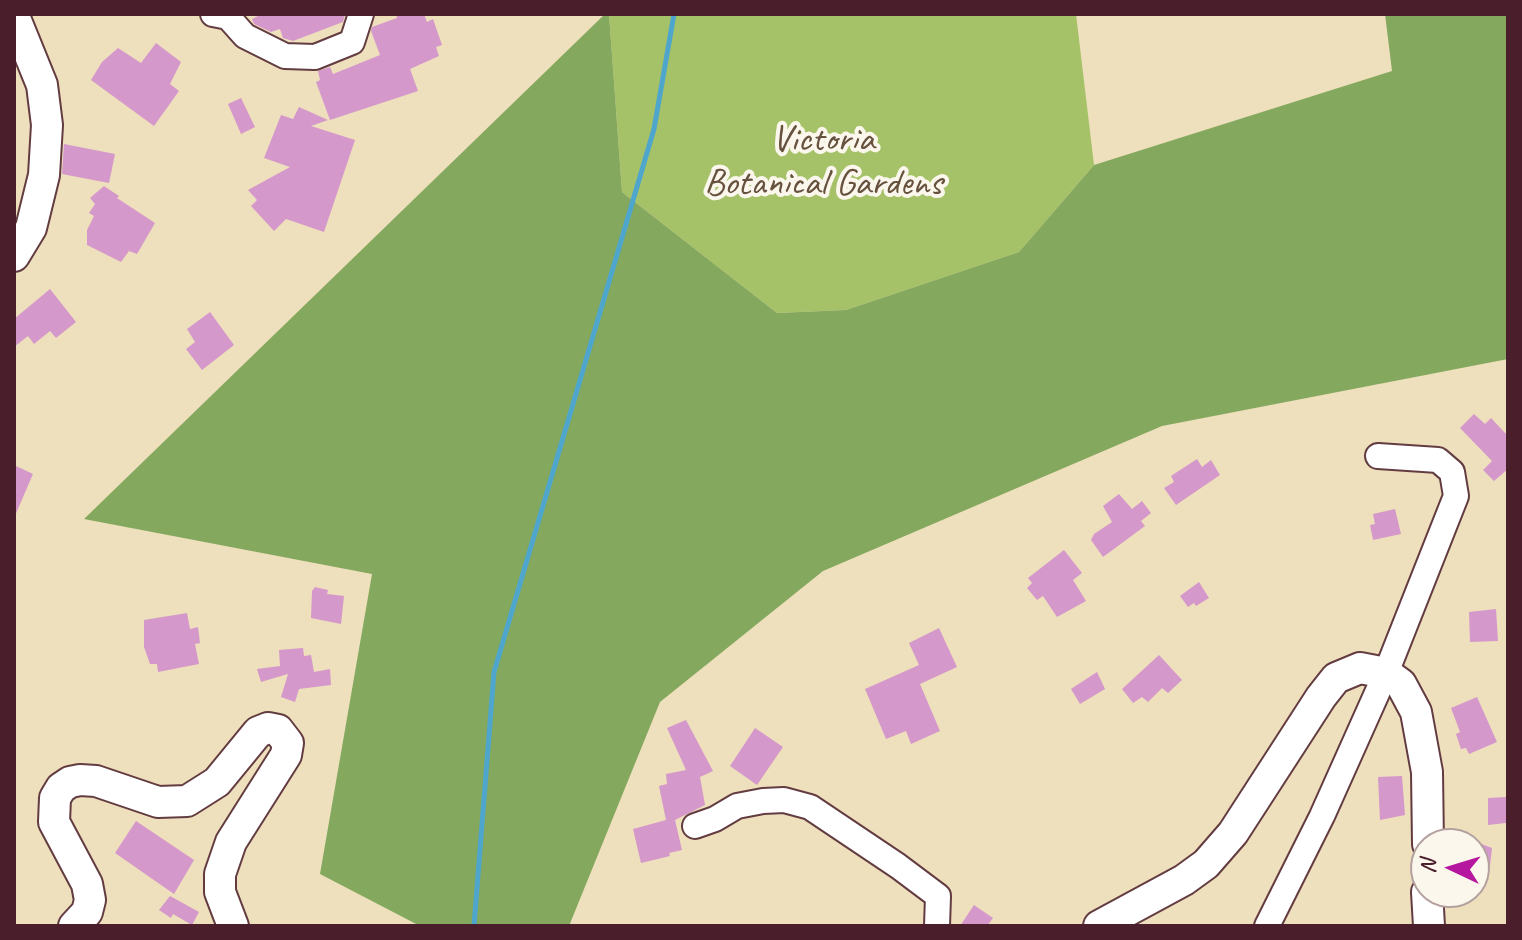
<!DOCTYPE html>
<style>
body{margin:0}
#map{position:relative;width:1522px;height:940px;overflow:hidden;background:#eedfbd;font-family:Caveat,sans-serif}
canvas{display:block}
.frame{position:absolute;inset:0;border:16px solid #4a1f2b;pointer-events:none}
.north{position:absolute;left:1410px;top:828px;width:80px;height:80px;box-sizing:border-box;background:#fbf7ec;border:2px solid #b4a19f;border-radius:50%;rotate:274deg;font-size:22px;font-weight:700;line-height:32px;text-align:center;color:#4a1f2b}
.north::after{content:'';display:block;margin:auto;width:28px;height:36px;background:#b5179e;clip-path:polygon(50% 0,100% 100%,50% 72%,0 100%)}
</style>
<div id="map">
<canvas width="1522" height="940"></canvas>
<div class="frame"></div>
<div class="north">N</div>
</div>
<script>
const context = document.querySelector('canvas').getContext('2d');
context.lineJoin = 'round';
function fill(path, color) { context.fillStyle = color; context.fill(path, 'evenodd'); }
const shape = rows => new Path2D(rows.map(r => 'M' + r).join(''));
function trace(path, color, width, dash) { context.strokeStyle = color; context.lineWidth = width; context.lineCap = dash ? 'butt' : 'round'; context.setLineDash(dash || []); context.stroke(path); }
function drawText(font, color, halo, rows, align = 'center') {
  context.font = font + ' Caveat,sans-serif'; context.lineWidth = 8; context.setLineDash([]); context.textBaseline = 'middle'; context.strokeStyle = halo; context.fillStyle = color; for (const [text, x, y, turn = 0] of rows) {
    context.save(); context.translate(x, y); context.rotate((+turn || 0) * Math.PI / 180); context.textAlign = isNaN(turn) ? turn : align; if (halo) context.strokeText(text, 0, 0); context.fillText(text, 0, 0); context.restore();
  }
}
fill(shape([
 [609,14,1076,14,1094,165,1019,252,846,310,777,313,622,192]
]), '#a6c269');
fill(shape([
 [605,14,609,14,622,192,777,313,846,310,1019,252,1094,165,1392,71,1385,14,1508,14,1508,359,1162,426,823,571,660,702,569,926,420,926,320,874,372,574,84,519]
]), '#84a85d');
trace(shape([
 [474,926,494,672,654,129,674,14]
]), '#4fa6cc', 5);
fill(shape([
 [262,14,345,14,343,22,293,41,283,38,280,29,271,32,254,24,252,19],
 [396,14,424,14,427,22,433,19,442,45,436,47,439,56,410,69,418,91,330,120,316,82,320,80,318,71,330,67,333,74,380,55,371,31,372,27,397,18],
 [156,43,181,62,170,84,179,91,154,126,91,80,102,62,118,48,141,63],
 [241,98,255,127,241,134,228,104],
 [299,107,328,120,311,126,355,140,324,232,286,219,274,231,251,206,257,200,248,190,290,167,264,158,281,115,293,119],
 [64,144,115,154,109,183,62,174],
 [104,186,119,196,117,198,155,223,137,254,129,251,121,262,87,245,87,230,94,216,89,213,95,204,90,198],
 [50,289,76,322,56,338,50,331,34,344,28,336,14,347,14,319],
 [210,312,234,345,202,370,186,349,195,342,187,329],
 [1474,414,1485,424,1491,418,1508,436,1508,469,1494,481,1483,470,1492,461,1460,428],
 [1197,459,1202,467,1211,460,1220,475,1176,505,1164,488,1174,482,1171,476],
 [14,465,33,474,14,518],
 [1119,494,1132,509,1142,501,1151,513,1141,521,1145,526,1103,557,1091,540,1094,534,1112,522,1103,506],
 [1395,509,1401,534,1373,540,1370,525,1375,524,1373,514],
 [1064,550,1082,573,1073,580,1086,601,1057,617,1043,596,1037,600,1027,588,1032,583,1028,578],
 [1199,582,1209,598,1196,606,1194,603,1188,607,1180,596],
 [315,587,328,590,327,594,344,596,341,624,311,618,312,591],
 [1496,609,1498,641,1470,642,1469,612],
 [187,613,190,629,198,627,200,643,195,644,199,664,158,672,157,664,150,664,144,647,144,620],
 [939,628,957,667,920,684,940,731,911,744,906,731,886,739,865,689,919,665,909,643],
 [303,648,304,656,311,655,314,672,330,669,331,685,299,689,295,702,281,697,288,674,261,682,257,669,280,666,279,650],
 [1159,655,1182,680,1168,693,1162,688,1148,702,1142,697,1133,703,1122,689],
 [1097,672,1105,689,1080,704,1071,689],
 [1477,697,1497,742,1469,754,1466,748,1461,749,1456,734,1460,732,1451,708],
 [686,720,713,771,700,777,705,805,675,820,682,850,669,853,670,856,641,863,633,829,666,820,659,786,667,784,666,774,686,770,667,728],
 [755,728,783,747,757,785,730,766],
 [1402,776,1405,815,1380,820,1378,777],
 [1506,797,1506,823,1488,825,1488,798],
 [136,821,194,860,174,894,115,853],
 [1474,841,1492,848,1490,866,1474,864],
 [170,896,199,912,192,925,173,914,171,918,159,910],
 [974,905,993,918,987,926,960,926]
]), '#d598ca');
const minor = shape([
 [213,14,228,17,245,36,285,56,315,57,352,42,361,14],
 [695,826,715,819,737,806,763,801,784,800,810,807,898,866,938,896,937,926],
 [1267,926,1322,816,1386,673,1456,496,1452,472,1438,460,1378,456]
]);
const major = shape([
 [14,16,42,85,47,125,44,175,31,228,14,256],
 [1427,892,1429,926],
 [74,926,87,912,90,900,87,884,54,822,55,798,61,788,70,782,80,780,96,781,158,802,187,801,217,782,258,732,268,728,278,730,288,743,286,755,231,842,220,874,220,892,233,926],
 [1099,926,1184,880,1206,864,1233,833,1321,697,1336,678,1360,668,1386,673,1401,684,1416,712,1427,772,1428,844]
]);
trace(minor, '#633c41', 28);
trace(major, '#633c41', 34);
trace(minor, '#fff', 24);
trace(major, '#fff', 30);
drawText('38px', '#66503e', '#fbf7ec', [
 ["Victoria",823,140],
 ["Botanical Gardens",823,184]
]);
</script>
